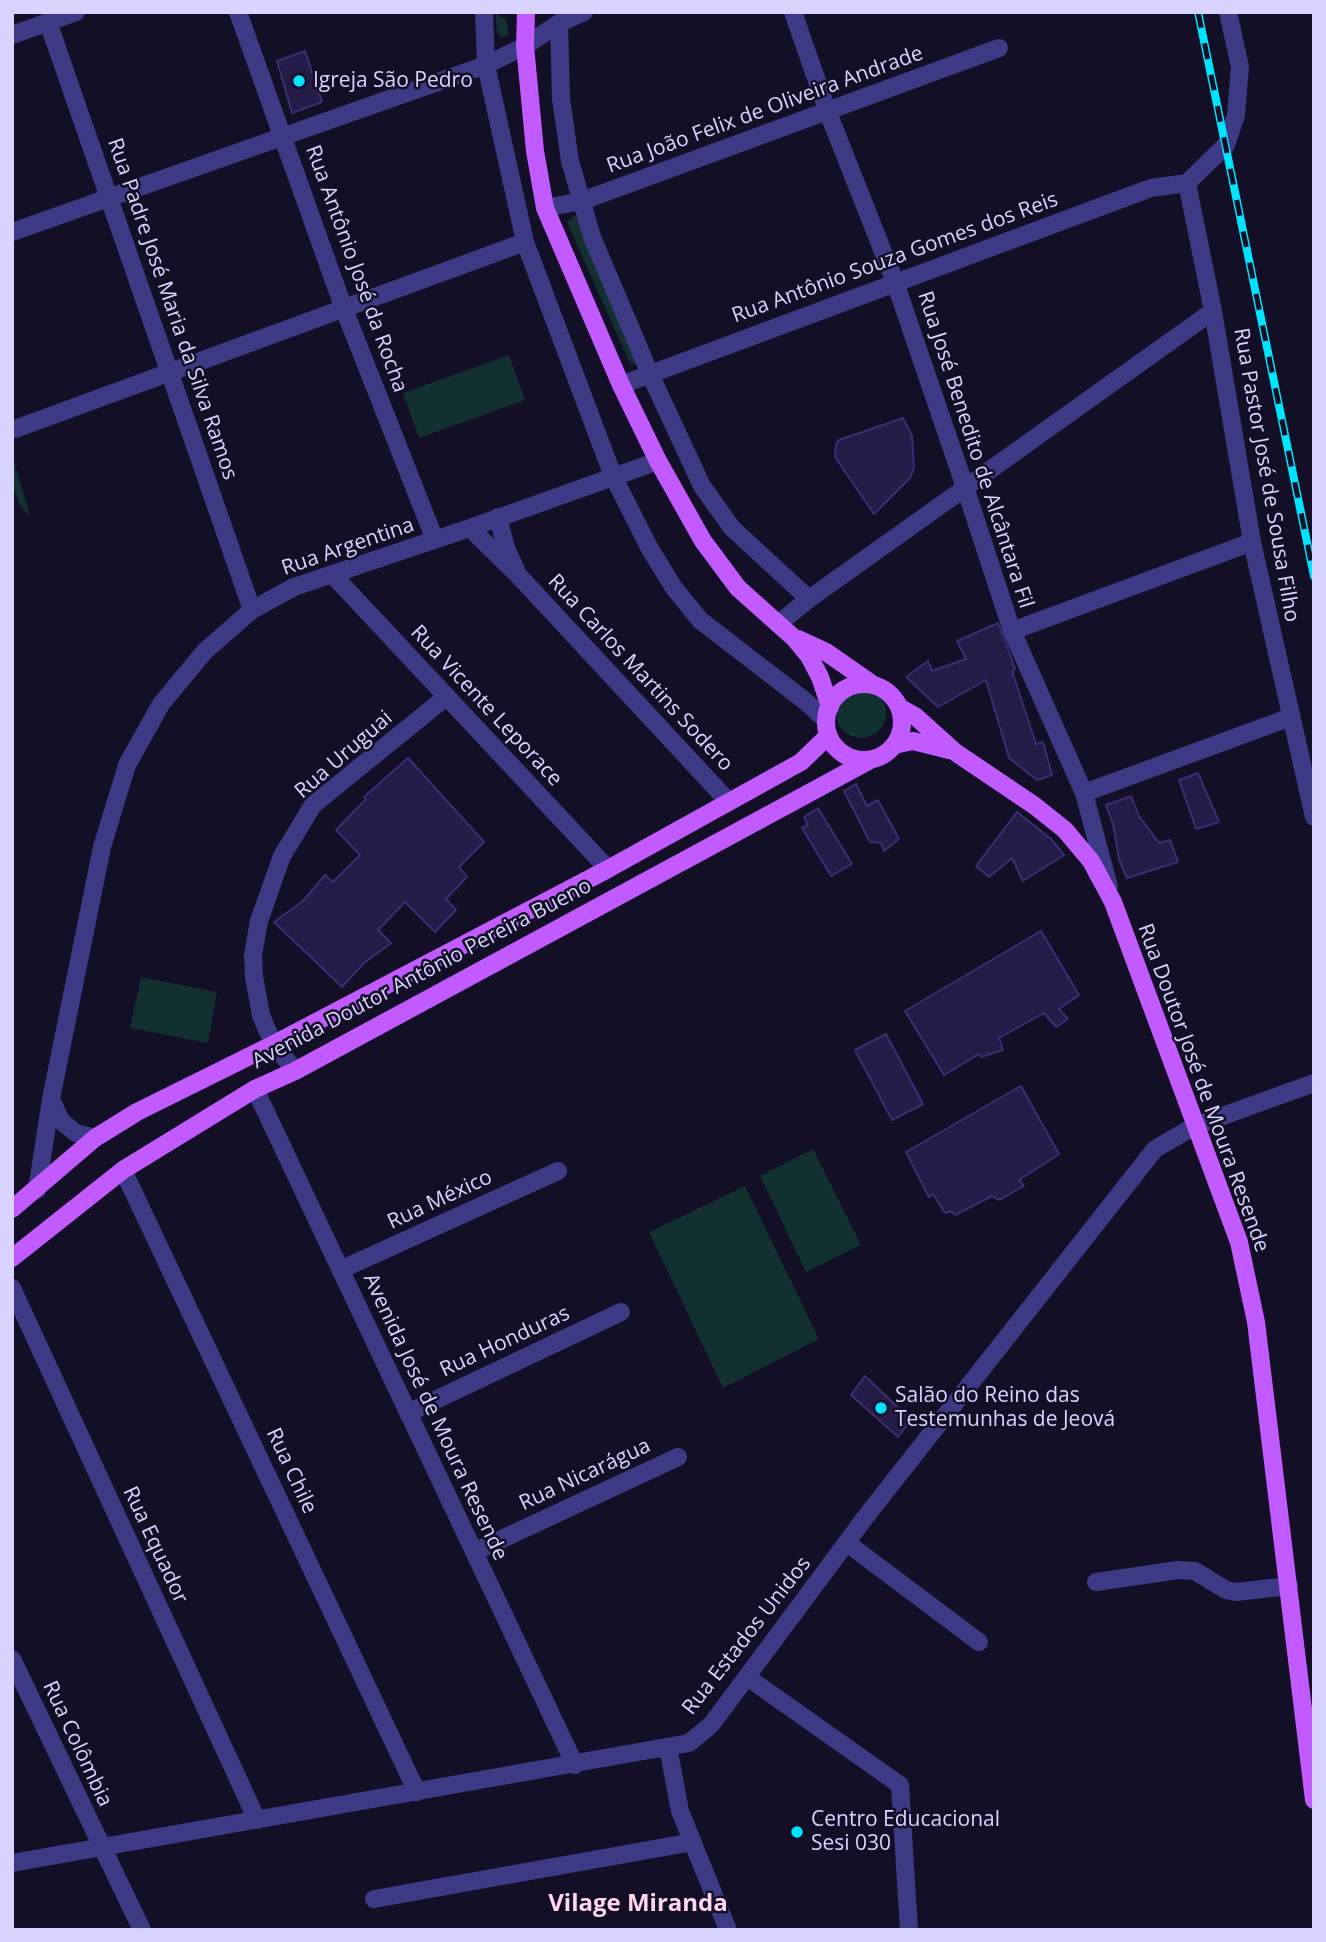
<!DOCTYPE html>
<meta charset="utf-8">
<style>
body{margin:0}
#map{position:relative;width:1326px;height:1942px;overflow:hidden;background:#130f26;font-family:"Open Sans",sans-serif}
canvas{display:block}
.frame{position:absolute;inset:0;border:14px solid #d9d4ff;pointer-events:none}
</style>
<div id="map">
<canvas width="1326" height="1942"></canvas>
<div class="frame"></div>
</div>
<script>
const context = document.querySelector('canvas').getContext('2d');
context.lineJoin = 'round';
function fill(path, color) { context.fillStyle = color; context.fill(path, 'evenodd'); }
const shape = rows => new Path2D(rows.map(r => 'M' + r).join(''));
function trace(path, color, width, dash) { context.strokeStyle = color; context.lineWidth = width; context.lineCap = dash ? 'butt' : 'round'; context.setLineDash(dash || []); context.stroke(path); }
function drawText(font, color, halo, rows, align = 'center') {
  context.font = font + ' "Open Sans",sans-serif'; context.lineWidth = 5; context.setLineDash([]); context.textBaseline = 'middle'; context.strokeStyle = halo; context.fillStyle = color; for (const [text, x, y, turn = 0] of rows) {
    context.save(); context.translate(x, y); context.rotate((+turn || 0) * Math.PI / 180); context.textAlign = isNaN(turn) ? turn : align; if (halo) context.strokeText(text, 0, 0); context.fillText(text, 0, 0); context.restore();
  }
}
fill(shape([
 [495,12,499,12,499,17,506,18,509,35,501,37,497,32],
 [575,215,580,220,637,365,632,364,628,359,567,222],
 [509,355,525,400,419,438,403,393],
 [12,455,30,515,21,508,12,485],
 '836 713a25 25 0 1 1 50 0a25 25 0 1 1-50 0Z',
 [141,977,217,992,208,1043,130,1028],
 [813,1149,861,1245,806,1272,760,1176],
 [745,1186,819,1339,723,1388,649,1232]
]), '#12302f');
const building = shape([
 [305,51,322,102,292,113,277,61,305,51],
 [903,418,912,436,914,468,910,478,874,514,835,457,836,444,839,440,903,418],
 [998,623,1011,657,1015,669,1012,671,1036,744,1043,742,1052,775,1037,780,1009,758,986,680,938,707,906,677,928,661,932,671,966,659,957,641,998,623],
 [408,758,484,842,459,867,467,877,446,899,456,910,435,932,405,902,378,930,391,943,364,963,342,987,274,922,303,901,325,875,333,882,360,855,336,830,366,799,364,797,408,758],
 [1198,773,1219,822,1196,829,1179,780,1198,773],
 [856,784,867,806,878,800,899,839,884,851,881,843,870,842,844,791,856,784],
 [1131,796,1139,816,1159,843,1170,840,1178,862,1127,878,1119,859,1113,824,1106,805,1131,796],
 [818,808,852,864,831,876,802,828,808,825,804,817,818,808],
 [1017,812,1051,839,1064,855,1023,881,1012,858,989,877,976,866,1017,812],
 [1041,931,1079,995,1059,1009,1068,1019,1056,1027,1044,1013,999,1038,1003,1050,981,1057,979,1054,944,1075,905,1011,1041,931],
 [886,1034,923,1104,892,1120,855,1050,886,1034],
 [1021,1086,1059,1154,1019,1180,1024,1186,999,1200,992,1196,955,1215,951,1211,945,1213,933,1194,929,1197,906,1152,1021,1086],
 [865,1376,911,1420,898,1437,851,1395,865,1376]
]);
fill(building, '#241b47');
trace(building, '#3b2d73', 2);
trace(shape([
 [238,12,344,309,435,540],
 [484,12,486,65,525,242,613,476,650,549,674,588,700,620,805,701,826,720],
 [793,12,827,110,895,282,965,487,1012,631,1084,793,1109,887],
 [48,22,252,610],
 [559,23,561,99,570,161,592,237,650,374,702,486,732,528,809,599],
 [12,35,76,12],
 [1187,183,1213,311,1252,542,1314,817],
 [1187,183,1226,145,1236,115,1240,67,1228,12],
 [545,208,582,201,999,48],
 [12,232,486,65,525,46,559,23,584,12],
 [621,385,1151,188,1187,183],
 [15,429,525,242],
 [498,517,506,548,516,570],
 [470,528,519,576,728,801],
 [332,574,608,869],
 [778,624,809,599,1213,311],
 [1012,631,1252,542],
 [1084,793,1291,717],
 [295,1071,274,1044,267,1030,261,1015,254,977,253,955,259,921,282,856,313,805,446,697],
 [255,1089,575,1765],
 [51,1099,61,1121,76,1133,95,1138],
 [123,1170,417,1792],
 [37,1190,51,1099,102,847,127,765,161,704,205,651,252,610,294,587,470,528,658,461],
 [340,1270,558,1171],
 [12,1288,257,1820],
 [408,1413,621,1312],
 [847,1543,979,1642],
 [474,1552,678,1457],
 [1096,1582,1178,1570,1195,1571,1226,1590,1236,1592,1289,1586],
 [747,1677,900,1785,909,1930],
 [668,1747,680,1811,728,1930],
 [12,1863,689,1743,711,1725,867,1515,1155,1149,1195,1126,1314,1083],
 [374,1899,693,1842]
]), '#3d3a85', 18);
trace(shape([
 [12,1659,142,1930]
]), '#3d3a85', 18);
trace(shape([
 [526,12,525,46,535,151,545,208,621,385,658,461,703,541,738,588,794,638,809,656,820,677,830,707],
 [798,639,826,652,872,684],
 '826 722a38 38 0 1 1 76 0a38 38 0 1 1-76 0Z',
 [899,707,915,716,955,752,1035,806,1065,830,1091,861,1113,902,1239,1242,1256,1322,1314,1800],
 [894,745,913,741,949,750],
 [12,1209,95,1138,137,1112,274,1044,608,869,801,762,828,736],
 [12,1258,123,1170,255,1089,295,1071,872,759]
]), '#c25bff', 18);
const rail = shape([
 [1198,12,1314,576]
]);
trace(rail, '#00e5ff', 8);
trace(rail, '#130f26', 5, [16]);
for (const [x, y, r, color] of [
 [299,81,7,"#00e5ff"],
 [881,1408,7,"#00e5ff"],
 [797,1832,7,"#00e5ff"]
]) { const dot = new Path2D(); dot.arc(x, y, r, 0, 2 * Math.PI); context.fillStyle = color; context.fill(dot); trace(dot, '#130f26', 2.5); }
drawText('21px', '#d9d4ff', '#130f26', [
 ["Igreja São Pedro",313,81],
 ["Salão do Reino das",895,1396],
 ["Testemunhas de Jeová",895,1420],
 ["Centro Educacional",811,1820],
 ["Sesi 030",811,1844]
], 'left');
drawText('21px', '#d9d4ff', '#130f26', [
 ["Rua João Felix de Oliveira Andrade",765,110,-20],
 ["Rua Antônio Souza Gomes dos Reis",895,258,-20],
 ["Rua Antônio José da Rocha",356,269,70],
 ["Rua Padre José Maria da Silva Ramos",172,309,71],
 ["Rua José Benedito de Alcântara Fil",975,450,72],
 ["Rua Pastor José de Sousa Filho",1266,475,80],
 ["Rua Argentina",348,547,-19],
 ["Rua Carlos Martins Sodero",640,673,47],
 ["Rua Vicente Leporace",486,706,47],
 ["Rua Uruguai",344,755,-41],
 ["Avenida Doutor Antônio Pereira Bueno",422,974,-28],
 ["Rua Doutor José de Moura Resende",1203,1088,70],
 ["Rua México",440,1200,-25],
 ["Rua Honduras",505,1342,-25],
 ["Avenida José de Moura Resende",435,1417,65],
 ["Rua Chile",291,1471,65],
 ["Rua Nicarágua",585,1475,-25],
 ["Rua Equador",155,1545,65],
 ["Rua Estados Unidos",747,1636,-52],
 ["Rua Colômbia",77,1744,65]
]);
drawText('bold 24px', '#ffd6f0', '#130f26', [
 ["Vilage Miranda",638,1904]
]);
</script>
